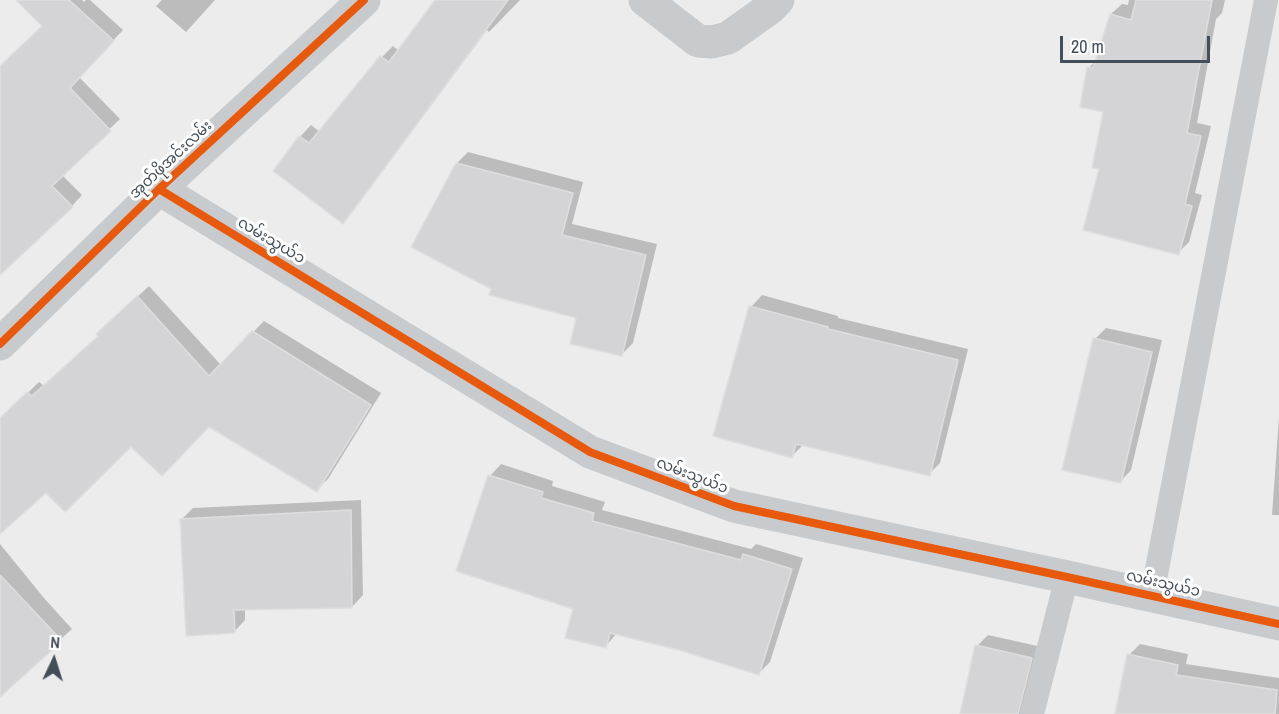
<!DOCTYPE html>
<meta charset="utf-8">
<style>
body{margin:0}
#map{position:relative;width:1279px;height:714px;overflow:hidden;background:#edecec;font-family:"Archivo Narrow",sans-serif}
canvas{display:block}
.north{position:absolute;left:24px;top:630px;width:60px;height:60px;-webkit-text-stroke:4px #fff;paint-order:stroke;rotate:4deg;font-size:16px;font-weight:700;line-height:24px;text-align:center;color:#434e59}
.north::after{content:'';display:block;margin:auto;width:21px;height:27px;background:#434e59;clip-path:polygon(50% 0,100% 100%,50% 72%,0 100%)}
.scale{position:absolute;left:1060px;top:36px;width:150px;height:27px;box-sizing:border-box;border:3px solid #434e59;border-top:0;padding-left:8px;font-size:18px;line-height:21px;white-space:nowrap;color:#434e59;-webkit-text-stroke:4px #fff;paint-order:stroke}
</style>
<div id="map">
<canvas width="1279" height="714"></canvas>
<div class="north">N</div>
<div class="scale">20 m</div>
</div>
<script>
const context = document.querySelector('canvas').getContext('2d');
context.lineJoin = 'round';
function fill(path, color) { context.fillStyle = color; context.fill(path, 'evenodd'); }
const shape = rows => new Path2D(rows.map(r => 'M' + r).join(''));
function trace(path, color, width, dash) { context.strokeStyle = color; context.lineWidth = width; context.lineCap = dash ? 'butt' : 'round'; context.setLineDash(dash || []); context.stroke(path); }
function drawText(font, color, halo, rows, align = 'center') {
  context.font = font + ' "Archivo Narrow","Noto Sans Myanmar",sans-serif'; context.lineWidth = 6; context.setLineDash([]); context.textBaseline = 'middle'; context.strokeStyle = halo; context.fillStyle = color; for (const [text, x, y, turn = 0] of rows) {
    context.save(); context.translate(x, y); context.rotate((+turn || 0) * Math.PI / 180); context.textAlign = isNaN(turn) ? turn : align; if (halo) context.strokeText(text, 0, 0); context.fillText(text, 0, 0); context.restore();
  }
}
fill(shape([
 [70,0,82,0,84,2,86,0,90,0,123,30,79,77,120,119,62,175,82,195,72,206,0,260,0,68],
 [162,0,215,0,186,32,156,6],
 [437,0,520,0,489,32,487,30,354,210,343,222,300,137,311,125,320,132,382,57,393,46,399,51],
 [1129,0,1225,0,1222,13,1216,19,1197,123,1211,126,1195,193,1202,195,1189,242,1178,253,1101,168,1105,111,1089,68,1098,58,1111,14,1122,4,1128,5],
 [468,152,583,182,572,224,657,244,633,343,622,354,578,317,493,288,457,163],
 [149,286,221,365,264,321,381,393,328,479,316,490,209,425,131,445,46,491,0,532,0,420,39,382,44,386,99,336,109,323],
 [762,295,838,316,838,318,968,349,940,463,929,474,804,444,792,456,751,307],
 [1106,328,1162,340,1131,470,1120,482,1095,339],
 [1279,417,1279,515,1272,515],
 [501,464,553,481,552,486,605,502,602,510,751,549,756,544,803,558,770,662,759,673,679,649,617,633,605,647,575,608,490,476],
 [361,500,363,595,352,607,245,609,245,620,234,632,182,519,193,508],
 [0,544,44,598,72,629,0,695],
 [988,635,1042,647,1030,714,961,714,977,646],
 [1140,644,1188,654,1186,664,1279,678,1279,714,1116,714,1129,655]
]), '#0003');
const building = shape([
 [16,0,69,0,114,41,70,88,111,131,52,186,73,207,0,275,0,66,42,26,16,0],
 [435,0,508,0,343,224,273,171,299,136,309,143,380,56,389,62,435,0],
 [1136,0,1212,0,1187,133,1201,136,1185,204,1192,206,1179,255,1083,230,1099,169,1092,168,1103,112,1080,107,1087,67,1093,68,1110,14,1131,20,1136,0],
 [456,163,573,193,562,235,646,255,622,356,570,344,576,318,489,295,491,289,411,247,456,163],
 [137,296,209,376,252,331,371,405,317,492,209,427,162,476,131,447,65,512,46,493,0,534,0,418,27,392,32,396,98,336,96,334,137,296],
 [749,306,828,327,828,329,958,360,930,476,796,444,792,458,713,436,749,306],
 [1093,338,1152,352,1121,483,1062,470,1093,338],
 [488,475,543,492,541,498,594,513,592,521,741,560,743,554,792,569,759,675,679,650,610,633,606,648,565,638,573,609,456,571,488,475],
 [351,510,352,608,234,610,235,633,186,636,180,519,351,510],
 [0,575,62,641,0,697,0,575],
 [975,645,1032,658,1018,714,960,714,975,645],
 [1127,654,1178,665,1176,675,1277,690,1275,714,1115,714,1127,654]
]);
fill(building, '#d4d4d7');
trace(building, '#dededf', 1.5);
trace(shape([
 [1152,595,1266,0],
 [1032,714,1067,577]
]), '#c8cbcd', 24);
trace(shape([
 [645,0,698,41,712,42,728,38,770,8,778,0],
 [159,189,590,452,734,506,1067,577,1279,624],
 [0,344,159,189,364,0]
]), '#c8cbcd', 33);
trace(shape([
 [159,189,590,452,734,506,1067,577,1279,624],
 [0,344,159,189,364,0]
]), '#e8590c', 8);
drawText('15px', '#434e59', '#fff', [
 ["အုတ်ဖိုအင်းလမ်း",171,160,-43],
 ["လမ်းသွယ်၁",271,241,31],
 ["လမ်းသွယ်၁",692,476,21],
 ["လမ်းသွယ်၁",1163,584,13]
]);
</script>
